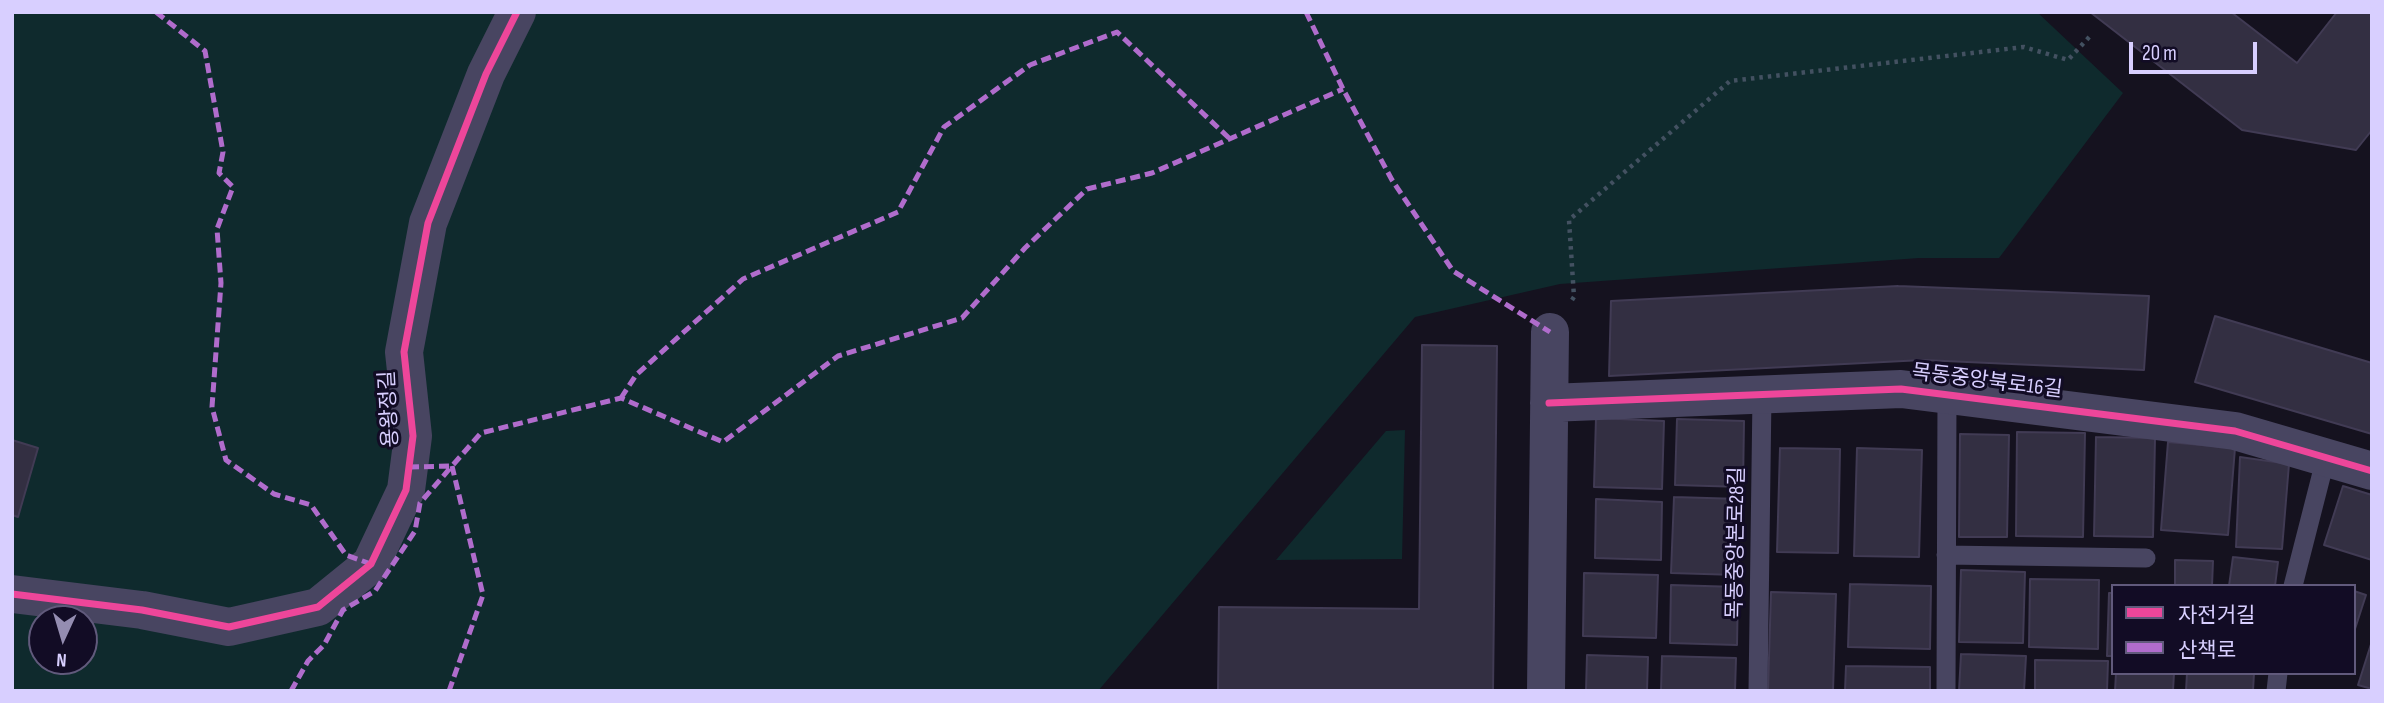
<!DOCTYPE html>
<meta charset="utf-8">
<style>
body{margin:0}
#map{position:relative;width:2384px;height:703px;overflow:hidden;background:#15121f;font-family:"Sofia Sans Condensed","Noto Sans KR",sans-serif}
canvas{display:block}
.frame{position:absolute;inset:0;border:14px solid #d8cfff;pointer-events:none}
.legend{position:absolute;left:2111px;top:584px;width:245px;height:91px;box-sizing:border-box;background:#120c25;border:2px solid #615a7c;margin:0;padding:9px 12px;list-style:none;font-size:21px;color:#d8cfff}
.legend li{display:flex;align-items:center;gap:14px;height:35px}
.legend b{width:35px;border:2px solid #615a7c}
.north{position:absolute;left:28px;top:605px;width:70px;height:70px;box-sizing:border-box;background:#120c25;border:2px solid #615a7c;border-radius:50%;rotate:184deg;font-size:19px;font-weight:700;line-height:28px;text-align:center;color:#d8cfff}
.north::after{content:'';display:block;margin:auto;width:24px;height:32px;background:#948db1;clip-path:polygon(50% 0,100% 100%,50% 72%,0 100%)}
.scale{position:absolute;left:2129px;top:42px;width:128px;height:32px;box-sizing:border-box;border:4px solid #d8cfff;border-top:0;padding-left:9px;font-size:21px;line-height:24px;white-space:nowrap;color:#d8cfff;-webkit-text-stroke:5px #120c25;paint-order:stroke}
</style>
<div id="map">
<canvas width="2384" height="703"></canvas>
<div class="frame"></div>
<ul class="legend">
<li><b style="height:9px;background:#ed469a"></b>자전거길</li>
<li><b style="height:9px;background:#b06ccc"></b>산책로</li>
</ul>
<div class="north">N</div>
<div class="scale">20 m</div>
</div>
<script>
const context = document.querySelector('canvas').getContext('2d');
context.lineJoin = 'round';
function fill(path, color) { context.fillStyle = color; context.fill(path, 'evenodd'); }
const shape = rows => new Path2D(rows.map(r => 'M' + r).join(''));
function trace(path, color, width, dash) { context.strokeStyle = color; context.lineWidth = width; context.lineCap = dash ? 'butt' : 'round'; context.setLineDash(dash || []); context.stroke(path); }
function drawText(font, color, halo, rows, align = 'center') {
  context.font = font + ' "Sofia Sans Condensed","Noto Sans KR",sans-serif'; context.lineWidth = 6; context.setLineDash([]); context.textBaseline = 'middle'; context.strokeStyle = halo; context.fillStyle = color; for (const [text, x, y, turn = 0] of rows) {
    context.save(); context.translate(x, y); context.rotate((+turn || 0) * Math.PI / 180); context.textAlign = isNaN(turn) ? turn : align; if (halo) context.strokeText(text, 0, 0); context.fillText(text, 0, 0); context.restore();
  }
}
fill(shape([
 [12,12,2037,12,2123,93,1999,258,1919,258,1560,284,1415,317,1098,691,12,691],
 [42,619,84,619,84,661,42,661],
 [1405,430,1402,559,1276,560,1386,431]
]), '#0f2a2d');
const building = shape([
 [2090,12,2231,12,2297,63,2337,12,2372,12,2372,130,2356,150,2242,130,2090,12],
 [1898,286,2149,296,2144,370,1923,360,1609,376,1611,301,1898,286],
 [2215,316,2372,363,2372,434,2195,382,2215,316],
 [1422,345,1497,346,1493,691,1218,691,1219,607,1419,609,1422,345],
 [1596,418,1664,421,1662,489,1594,487,1596,418],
 [1677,419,1744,421,1743,487,1675,485,1677,419],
 [2017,432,2085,433,2083,537,2016,536,2017,432],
 [1960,434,2009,435,2007,537,1959,537,1960,434],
 [2096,437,2155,438,2153,537,2094,536,2096,437],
 [12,440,38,448,18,517,12,515,12,440],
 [2168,442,2235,448,2228,535,2161,530,2168,442],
 [1780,448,1840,449,1838,553,1777,552,1780,448],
 [1857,448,1922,450,1919,557,1854,556,1857,448],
 [2240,457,2289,464,2282,549,2236,547,2240,457],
 [2343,486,2372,495,2372,560,2324,545,2343,486],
 [1674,497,1740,499,1737,575,1671,573,1674,497],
 [1596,499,1662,502,1661,560,1595,558,1596,499],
 [2233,557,2278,562,2275,586,2229,586,2233,557],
 [2175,560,2213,561,2212,586,2175,586,2175,560],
 [1961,570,2025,572,2023,643,1959,642,1961,570],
 [1584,573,1658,575,1656,638,1583,636,1584,573],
 [2030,579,2099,580,2098,649,2029,647,2030,579],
 [1850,584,1931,586,1930,649,1848,647,1850,584],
 [1671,585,1738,587,1737,645,1670,643,1671,585],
 [2354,591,2366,595,2354,632,2354,591],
 [1771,592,1836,594,1833,691,1768,691,1771,592],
 [2109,593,2113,593,2113,656,2107,656,2109,593],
 [2372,641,2372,689,2358,685,2372,641],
 [1961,654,2026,656,2024,691,1959,691,1961,654],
 [1587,655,1648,657,1647,691,1586,691,1587,655],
 [1662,656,1736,658,1735,691,1661,691,1662,656],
 [2035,660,2108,661,2107,691,2035,691,2035,660],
 [1846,666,1930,667,1930,691,1845,691,1846,666],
 [2116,673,2174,673,2173,691,2115,691,2116,673],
 [2187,673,2254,673,2253,691,2186,691,2187,673]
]);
fill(building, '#332f42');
trace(building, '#413b54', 2);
trace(shape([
 [1572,300,1574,297,1569,220,1730,81,2024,47,2068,60,2092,34]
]), '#435161', 4.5, [3.5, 5]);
trace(shape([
 [1946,555,2146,558],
 [2293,586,2326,457],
 [1758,691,1762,395],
 [1946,691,1947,395],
 [2276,691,2278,673]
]), '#484561', 19);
trace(shape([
 [1549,403,1901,389,2235,431,2372,471],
 [12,594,142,610,229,627,318,607,371,564,406,490,413,436,404,352,428,223,486,74,517,12],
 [1546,691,1550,332]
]), '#484561', 38);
trace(shape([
 [156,12,205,51,223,152,219,173,233,187,217,229,221,283,212,407,226,460,274,494,311,505,346,555,371,564],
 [1306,12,1343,89,1392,180,1453,271,1550,332],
 [621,398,636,375,743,279,898,212,944,127,1030,65,1117,32,1230,139],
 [409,467,452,466,481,433,621,398,723,442,838,356,962,318,1025,248,1087,189,1152,173,1343,89],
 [291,691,308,661,324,645,343,610,375,591,415,531,420,503,452,466],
 [449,691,483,595,452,466]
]), '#b06ccc', 5, [10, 5]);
trace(shape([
 [1549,403,1901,389,2235,431,2372,471],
 [12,594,142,610,229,627,318,607,371,564,406,490,413,436,404,352,428,223,486,74,517,12]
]), '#ed469a', 7);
drawText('21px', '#d8cfff', '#120c25', [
 ["목동중앙북로16길",1987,382,7],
 ["용왕정길",390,409,-93],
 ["목동중앙본로28길",1737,543,-89]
]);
</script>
